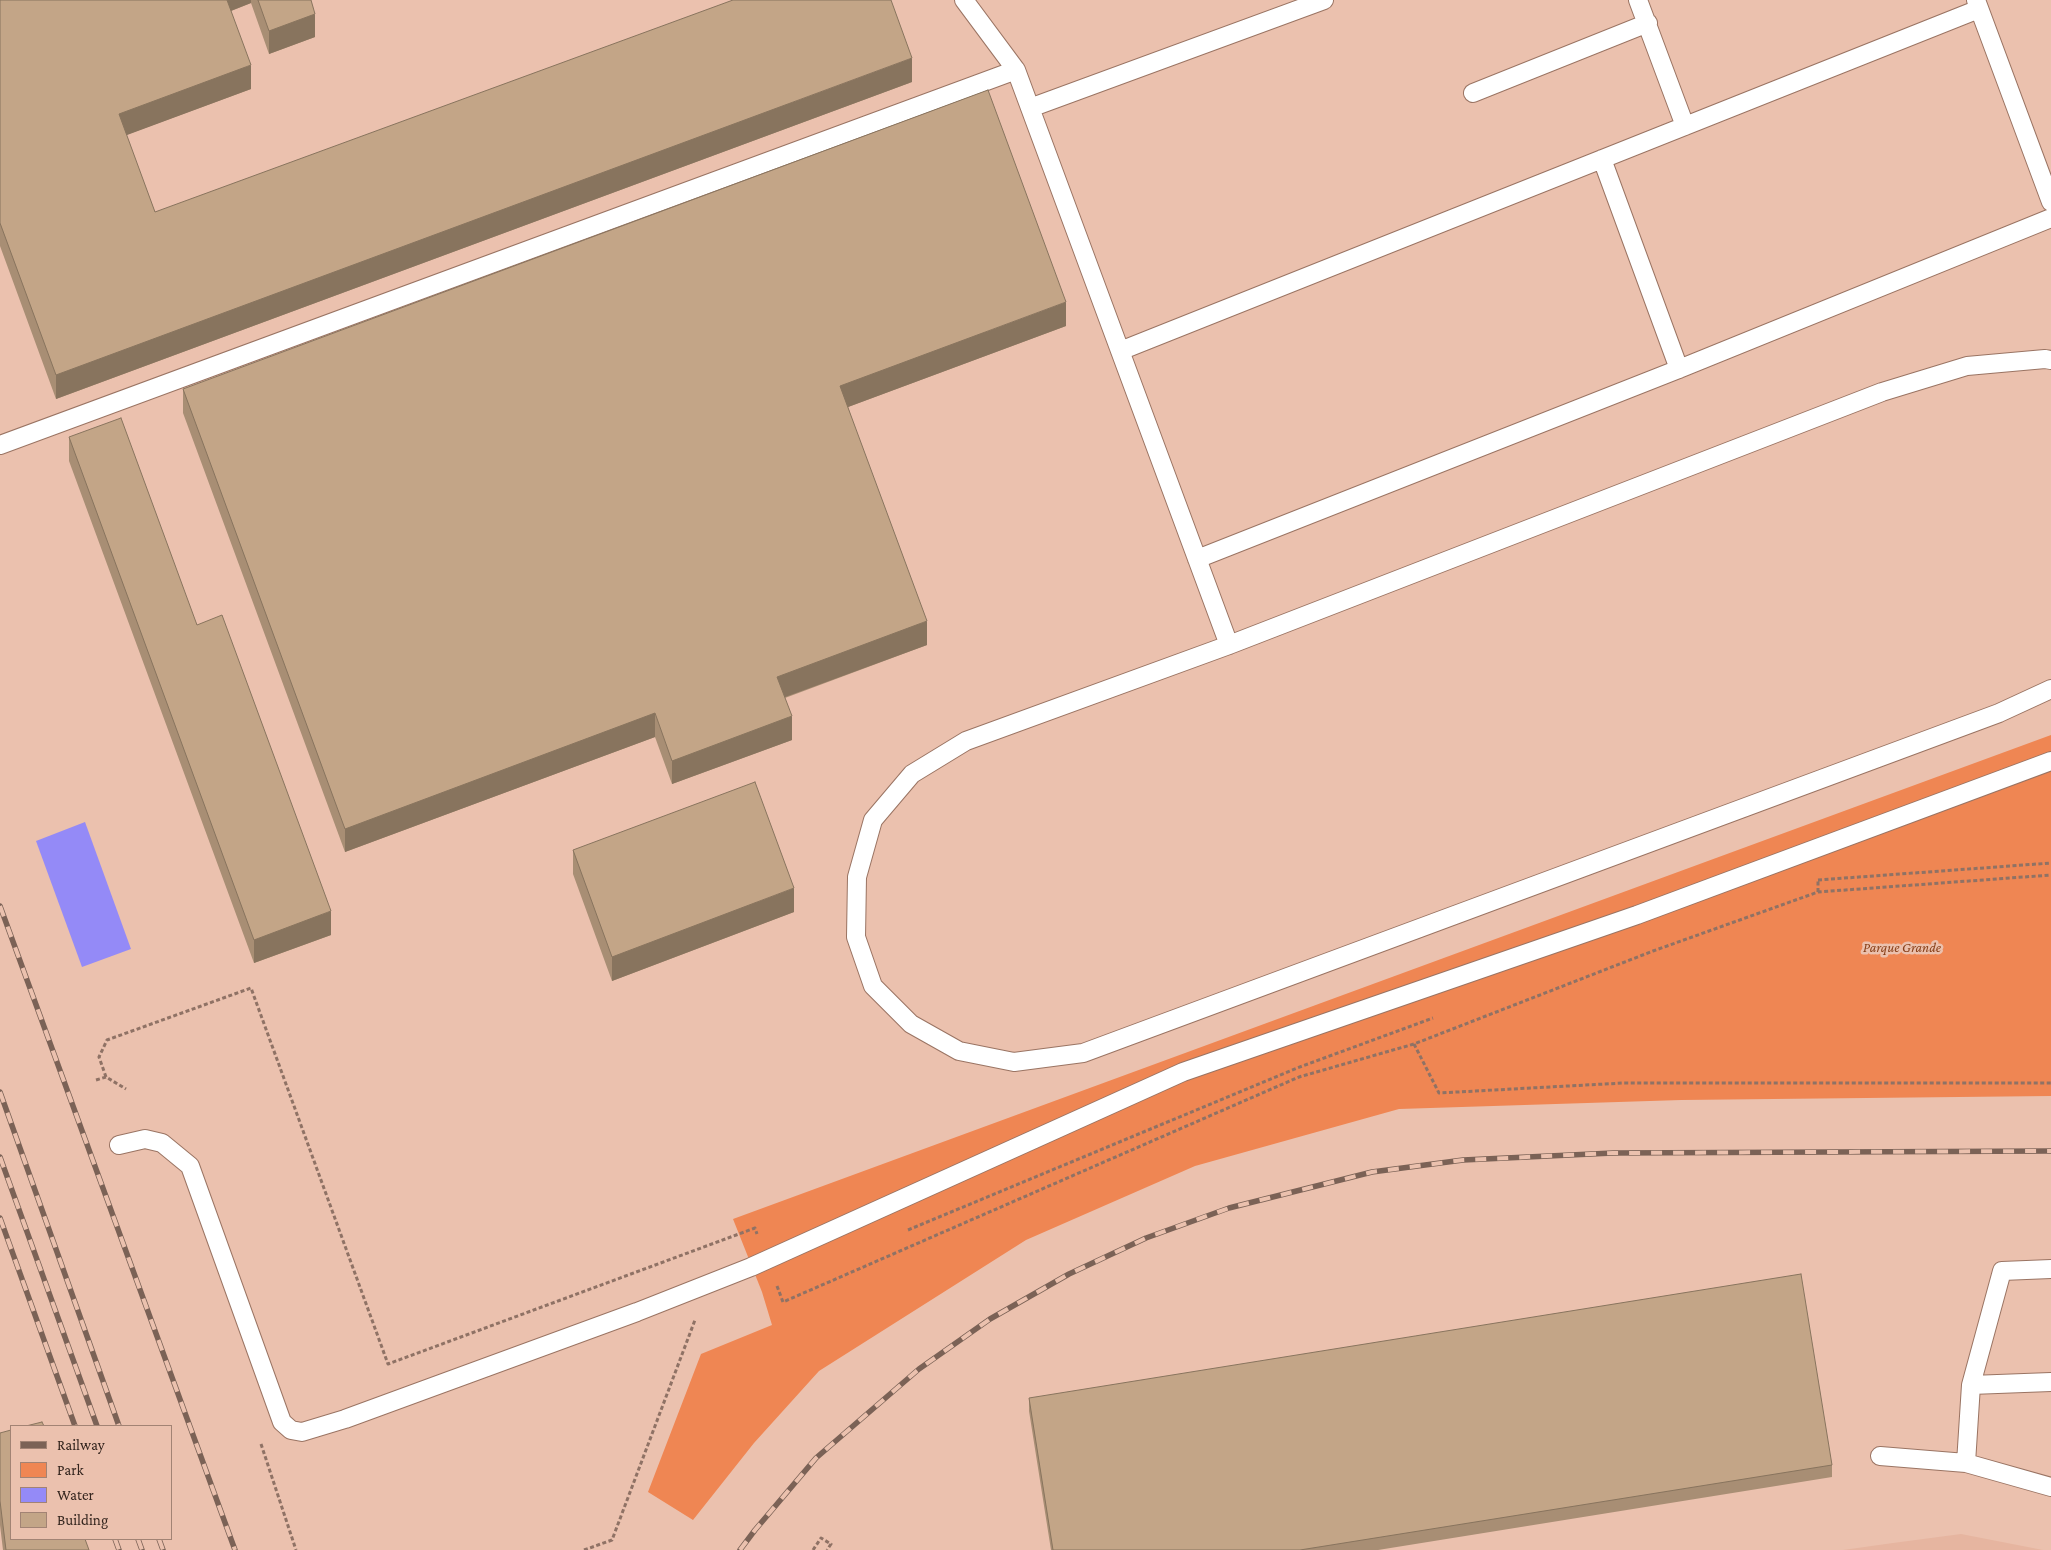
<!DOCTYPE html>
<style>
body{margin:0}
#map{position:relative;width:2051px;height:1550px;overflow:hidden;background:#ebc1ae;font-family:"Crimson Pro",serif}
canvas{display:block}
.legend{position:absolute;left:10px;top:1425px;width:162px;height:115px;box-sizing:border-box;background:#ebc1ae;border:1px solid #a28374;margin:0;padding:6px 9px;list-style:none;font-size:15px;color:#34251e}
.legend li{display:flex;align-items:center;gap:10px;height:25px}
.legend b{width:25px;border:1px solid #a28374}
</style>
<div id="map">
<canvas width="2051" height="1550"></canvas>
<ul class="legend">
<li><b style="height:6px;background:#7b6256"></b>Railway</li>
<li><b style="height:14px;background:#ef8653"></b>Park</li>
<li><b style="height:14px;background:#948af7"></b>Water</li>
<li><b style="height:14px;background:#c3a587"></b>Building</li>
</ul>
</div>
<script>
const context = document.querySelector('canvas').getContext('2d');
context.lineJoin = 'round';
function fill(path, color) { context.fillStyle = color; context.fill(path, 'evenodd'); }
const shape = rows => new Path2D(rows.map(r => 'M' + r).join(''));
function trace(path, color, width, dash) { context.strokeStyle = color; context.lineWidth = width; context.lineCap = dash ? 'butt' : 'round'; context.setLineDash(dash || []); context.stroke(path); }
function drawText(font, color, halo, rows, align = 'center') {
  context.font = font + ' "Crimson Pro",serif'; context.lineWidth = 5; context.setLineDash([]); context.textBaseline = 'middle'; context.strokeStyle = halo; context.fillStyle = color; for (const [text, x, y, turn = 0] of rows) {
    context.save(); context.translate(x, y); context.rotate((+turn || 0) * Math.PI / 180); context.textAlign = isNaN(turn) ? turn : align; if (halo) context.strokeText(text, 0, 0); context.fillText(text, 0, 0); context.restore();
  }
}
fill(shape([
 [1961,1534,2043,1550,1843,1550,1893,1543]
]), '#e6b5a0');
fill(shape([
 [2051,735,2051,1096,1681,1100,1399,1109,1195,1166,1026,1240,819,1371,754,1443,693,1520,648,1492,701,1354,772,1325,762,1292,733,1219]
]), '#ef8653');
fill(shape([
 [85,822,131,949,82,967,36,841]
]), '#948af7');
const lane = shape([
 [964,0,1016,70,1229,645],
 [1638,0,1685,126],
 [1976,0,2051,202],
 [1473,93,1648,23],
 [1030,108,1324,0],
 [1602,159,1679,369],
 [1120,351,1979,9],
 [2051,360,2045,359,1967,366,1882,392,1229,645,966,741,912,774,873,820,857,877,856,937,873,986,911,1024,959,1051,1014,1062,1083,1053,1999,713,2051,689],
 [0,445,1016,70],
 [1197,559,1679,369,2051,218],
 [119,1145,145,1139,162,1143,190,1166,282,1422,291,1430,302,1432,345,1419,637,1312,751,1267,1183,1072,1637,915,2051,761],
 [1971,1385,2051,1382],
 [1880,1456,1966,1463,2051,1487],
 [1966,1463,1971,1385,2002,1271,2051,1269]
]);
trace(lane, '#9a7463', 20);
trace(shape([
 [1818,880,2051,863],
 [1818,892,1818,880],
 [1414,1044,1439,1093,1623,1083,2051,1083],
 [106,1077,99,1057,107,1040,251,988,388,1364,755,1228,757,1234],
 [96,1080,106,1077,126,1089],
 [908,1230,1297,1068,1433,1018],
 [777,1286,783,1302,1299,1077,1414,1044,1653,951,1818,892,2051,875],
 [261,1444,296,1550],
 [584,1550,612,1540,695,1320],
 [813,1550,821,1538,831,1544,827,1550]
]), '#8f7265', 3, [4, 2.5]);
trace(lane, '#fff', 18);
const rail = shape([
 [0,906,235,1550],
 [0,1092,119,1426],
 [0,1157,97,1426],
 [0,1218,75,1426],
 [115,1539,119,1550],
 [138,1539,142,1550],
 [159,1539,163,1550],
 [740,1550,755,1530,816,1458,919,1369,990,1319,1069,1274,1146,1238,1229,1208,1372,1172,1463,1160,1613,1153,2051,1151]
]);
trace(rail, '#7b6256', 5.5);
trace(rail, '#ebc1ae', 4, [11]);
fill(shape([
 [0,0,311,0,315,37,269,54,251,3,231,11,251,89,126,135,155,212,912,82,56,399,0,246],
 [1066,326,848,407,927,645,785,698,792,740,672,784,655,737,345,852,183,413,183,389],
 [69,437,197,625,331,935,254,963,69,461],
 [573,850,794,912,612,981,573,874],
 [1029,1398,1832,1465,1832,1477,1378,1550,1051,1550,1029,1411],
 [0,1433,89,1550,3,1550,0,1525]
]), '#a88e74');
fill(shape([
 [223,0,251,0,251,3,223,14],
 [315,14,315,37,269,54,269,31],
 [912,58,912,82,56,399,56,375],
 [251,65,251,89,119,138,119,114],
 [1066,302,1066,326,840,410,840,386],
 [927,621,927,645,777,700,777,677],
 [655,713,655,737,345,852,345,829],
 [792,716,792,740,672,784,672,761],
 [794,888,794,912,612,981,612,957],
 [331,911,331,935,254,963,254,940]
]), '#88745e');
const building = shape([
 [0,0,227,0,251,65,119,114,155,212,733,0,891,0,912,58,56,375,0,223,0,0],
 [258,0,311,0,315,14,269,31,258,0],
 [988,90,1066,302,840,386,927,621,777,677,792,716,672,761,655,713,345,829,183,389,988,90],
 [121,418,197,625,222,615,331,911,254,940,69,437,121,418],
 [755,782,794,888,612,957,573,850,755,782],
 [1801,1274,1832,1465,1300,1550,1053,1550,1029,1398,1801,1274],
 [42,1422,44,1426,26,1426,42,1422],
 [11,1430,11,1539,85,1539,89,1550,6,1550,0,1501,0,1433,11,1430]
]);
fill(building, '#c3a587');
trace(building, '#88745e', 1);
drawText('italic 14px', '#894019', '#ebc1ae', [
 ["Parque Grande",1902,948]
]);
</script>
